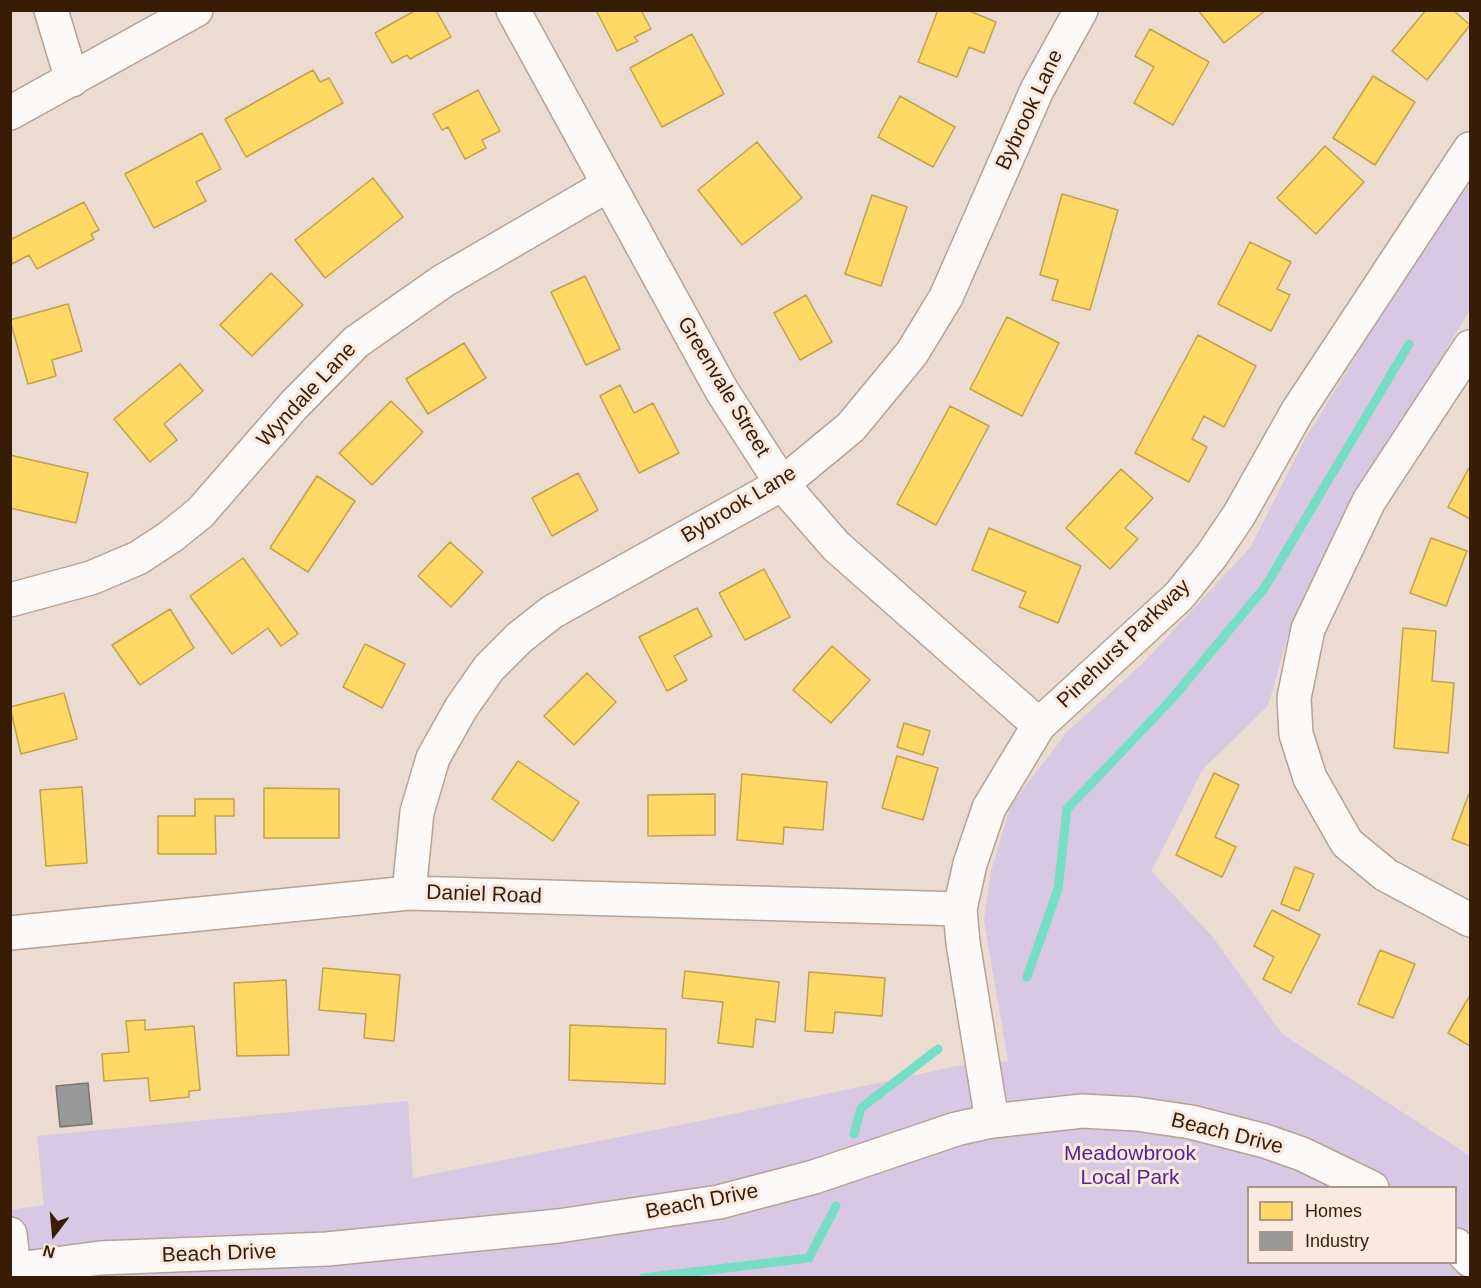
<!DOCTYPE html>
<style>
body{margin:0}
#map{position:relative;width:1481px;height:1288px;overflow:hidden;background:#ebdbd0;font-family:Helvetica,sans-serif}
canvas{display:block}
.frame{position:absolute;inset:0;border:12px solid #371c06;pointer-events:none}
.legend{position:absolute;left:1247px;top:1186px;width:210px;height:78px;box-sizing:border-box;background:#f9e9df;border:2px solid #ab9788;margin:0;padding:8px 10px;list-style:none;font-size:18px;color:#371c06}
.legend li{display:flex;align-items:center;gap:12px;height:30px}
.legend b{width:30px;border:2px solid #ab9788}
.north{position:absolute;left:24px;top:1204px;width:60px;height:60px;-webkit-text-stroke:4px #f9e9df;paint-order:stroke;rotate:196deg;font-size:16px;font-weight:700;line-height:24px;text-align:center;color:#371c06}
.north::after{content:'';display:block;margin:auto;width:21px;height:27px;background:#371c06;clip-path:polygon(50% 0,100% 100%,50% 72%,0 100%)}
</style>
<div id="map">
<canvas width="1481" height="1288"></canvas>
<div class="frame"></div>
<ul class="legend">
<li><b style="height:16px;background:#ffd966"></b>Homes</li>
<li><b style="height:16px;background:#999"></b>Industry</li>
</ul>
<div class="north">N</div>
</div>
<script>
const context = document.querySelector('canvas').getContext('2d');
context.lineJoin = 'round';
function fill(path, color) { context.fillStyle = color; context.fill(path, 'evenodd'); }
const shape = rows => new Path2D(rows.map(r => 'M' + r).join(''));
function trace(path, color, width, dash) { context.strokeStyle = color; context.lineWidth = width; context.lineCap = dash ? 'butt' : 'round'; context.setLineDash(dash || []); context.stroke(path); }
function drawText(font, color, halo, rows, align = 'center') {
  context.font = font + ' Helvetica,sans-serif'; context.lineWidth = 6; context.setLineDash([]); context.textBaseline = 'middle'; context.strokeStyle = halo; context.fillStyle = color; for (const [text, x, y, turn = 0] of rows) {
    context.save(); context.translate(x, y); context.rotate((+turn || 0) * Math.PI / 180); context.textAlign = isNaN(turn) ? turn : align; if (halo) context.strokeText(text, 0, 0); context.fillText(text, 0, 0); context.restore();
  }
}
fill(shape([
 [1470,180,1470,310,1360,492,1293,618,1268,706,1203,769,1151,871,1212,936,1282,1034,1470,1156,1470,1277,11,1278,10,1210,44,1205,37,1136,408,1101,413,1178,710,1119,957,1066,1008,1061,984,921,991,871,1011,805,1067,732,1142,664,1250,548,1305,439,1426,243],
 [1248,1188,1456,1188,1456,1262,1248,1262]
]), '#d8c8e3');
const homes = shape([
 [416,10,436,10,451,37,410,59,407,55,392,63,375,33,416,10],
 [596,10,641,10,651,29,634,37,638,41,617,51,596,10],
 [938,10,967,10,996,22,984,53,969,47,957,77,918,62,938,10],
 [1198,10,1266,10,1224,43,1198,10],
 [1426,10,1453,10,1470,25,1427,80,1392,51,1426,10],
 [1150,29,1209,62,1173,125,1134,103,1154,67,1135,56,1150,29],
 [692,34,724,94,662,127,630,68,692,34],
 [313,70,320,82,329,78,343,103,246,157,225,119,313,70],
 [1373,76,1415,102,1375,165,1333,138,1373,76],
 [478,90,500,131,482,140,486,148,465,159,448,127,442,130,433,114,478,90],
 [900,96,955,127,933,167,878,137,900,96],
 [202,133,221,169,196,182,206,201,154,228,125,174,202,133],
 [757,142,802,198,742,245,698,190,757,142],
 [1325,146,1364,182,1316,234,1277,198,1325,146],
 [373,178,403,217,325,278,295,240,373,178],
 [1062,194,1118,210,1090,310,1052,300,1058,280,1040,275,1062,194],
 [872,195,907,207,881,286,845,274,872,195],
 [84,202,99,230,91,234,94,239,37,269,29,255,12,264,10,240,84,202],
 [1250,242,1291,262,1277,289,1290,295,1271,331,1218,304,1250,242],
 [271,273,303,305,252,356,220,325,271,273],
 [585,276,620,349,586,365,551,292,585,276],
 [806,295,832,342,800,360,774,313,806,295],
 [68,304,82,351,52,360,56,376,28,384,10,320,68,304],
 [1007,317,1059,343,1022,416,970,389,1007,317],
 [1198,335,1256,366,1224,427,1204,416,1192,439,1207,447,1189,482,1135,453,1198,335],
 [464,343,486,378,428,414,406,379,464,343],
 [180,364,203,391,164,424,177,440,150,462,114,419,180,364],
 [620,385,634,413,653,403,679,453,639,473,600,396,620,385],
 [391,401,423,432,372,485,339,453,391,401],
 [950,406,989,426,936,525,897,504,950,406],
 [10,455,88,473,76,523,10,508,10,455],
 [1470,466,1470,519,1448,507,1470,466],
 [1121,469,1153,498,1125,528,1138,539,1110,569,1066,528,1121,469],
 [578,473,598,510,552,536,532,498,578,473],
 [317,476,355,501,308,572,270,548,317,476],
 [989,528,1081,566,1058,623,1019,607,1026,592,972,570,989,528],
 [1431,538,1467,551,1446,606,1410,593,1431,538],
 [450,542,483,572,451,607,418,576,450,542],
 [243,558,298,634,281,646,268,628,232,654,190,596,243,558],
 [764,569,790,617,745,640,719,593,764,569],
 [697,608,712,636,674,656,687,680,667,691,639,637,697,608],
 [170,609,194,648,140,685,112,645,170,609],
 [1403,628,1436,631,1432,681,1454,683,1448,753,1394,748,1403,628],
 [365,644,405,664,382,708,343,687,365,644],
 [832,646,870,680,831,723,793,690,832,646],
 [587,673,616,702,574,745,544,716,587,673],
 [64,693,77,739,21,754,10,707,64,693],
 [904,723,930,731,923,755,897,747,904,723],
 [897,756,938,768,923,820,882,808,897,756],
 [518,761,579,802,553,841,492,799,518,761],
 [1214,773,1239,785,1215,837,1236,847,1222,877,1176,855,1214,773],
 [742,774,827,782,823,830,784,827,783,844,737,840,742,774],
 [82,787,87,863,46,866,40,790,82,787],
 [264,788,339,789,339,838,264,838,264,788],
 [715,794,715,835,648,836,648,795,715,794],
 [1469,794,1470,795,1470,846,1452,839,1469,794],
 [195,799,234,799,234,816,215,816,216,854,158,854,158,816,195,816,195,799],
 [1295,867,1314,874,1299,911,1281,904,1295,867],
 [1272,910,1320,935,1291,993,1263,979,1274,957,1254,946,1272,910],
 [1380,950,1415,964,1393,1018,1358,1004,1380,950],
 [323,968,400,975,394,1041,364,1038,366,1014,319,1010,323,968],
 [685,971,779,982,775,1022,756,1019,753,1047,718,1043,723,1002,682,998,685,971],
 [809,972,885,978,882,1016,835,1012,833,1033,805,1031,809,972],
 [286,980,289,1055,237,1056,234,983,286,980],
 [1469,997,1470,998,1470,1046,1448,1033,1469,997],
 [145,1020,145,1030,194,1026,200,1090,189,1091,189,1097,150,1101,148,1078,104,1081,102,1054,129,1052,126,1021,145,1020],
 [570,1025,666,1029,665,1084,569,1080,570,1025]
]);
fill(homes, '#ffd966');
trace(homes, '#c3a049', 1.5);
const industry = shape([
 [88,1083,92,1124,60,1127,56,1086,88,1083]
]);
fill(industry, '#999');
trace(industry, '#7c746d', 1.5);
trace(shape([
 [1027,977,1058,889,1067,809,1170,701,1265,587,1409,344],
 [854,1134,861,1108,938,1049],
 [643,1278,809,1258,836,1206]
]), '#76dec6', 9);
const minor = shape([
 [51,10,72,80],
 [513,10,722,391,782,484,836,546,1039,725],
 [10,113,196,10],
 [1470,347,1369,501,1308,629,1294,698,1296,734,1310,778,1347,843,1386,875,1470,920],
 [10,600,91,578,138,558,170,537,200,513,294,405,356,342,443,281,608,185],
 [409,893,417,812,433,758,461,708,489,668,519,638,552,612,782,484,851,427,912,353,946,297,1037,90,1081,10],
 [10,933,409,893,960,909],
 [992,1121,963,943,960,909,970,864,989,808,1039,725,1179,596,1212,555,1239,515,1297,412,1470,149],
 [10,1234,14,1270],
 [1456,1245,1470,1260],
 [10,1270,100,1258,327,1249,558,1226,719,1202,814,1177,956,1129,992,1121,1082,1111,1137,1114,1191,1122,1265,1141,1302,1154,1372,1188]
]);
trace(minor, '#b6a292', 36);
trace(minor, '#fcfaf8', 33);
drawText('21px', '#371c06', '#f9e9df', [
 ["Bybrook Lane",1030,110,-65],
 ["Greenvale Street",723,387,59],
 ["Wyndale Lane",307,395,-47],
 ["Bybrook Lane",739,505,-31],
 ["Pinehurst Parkway",1124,644,-44],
 ["Daniel Road",484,895,2],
 ["Beach Drive",1227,1134,14],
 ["Beach Drive",702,1202,-11],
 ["Beach Drive",219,1254,-2]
]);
drawText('21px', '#522590', '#f9e9df', [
 ["Meadowbrook",1130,1154],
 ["Local Park",1130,1178]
]);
</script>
